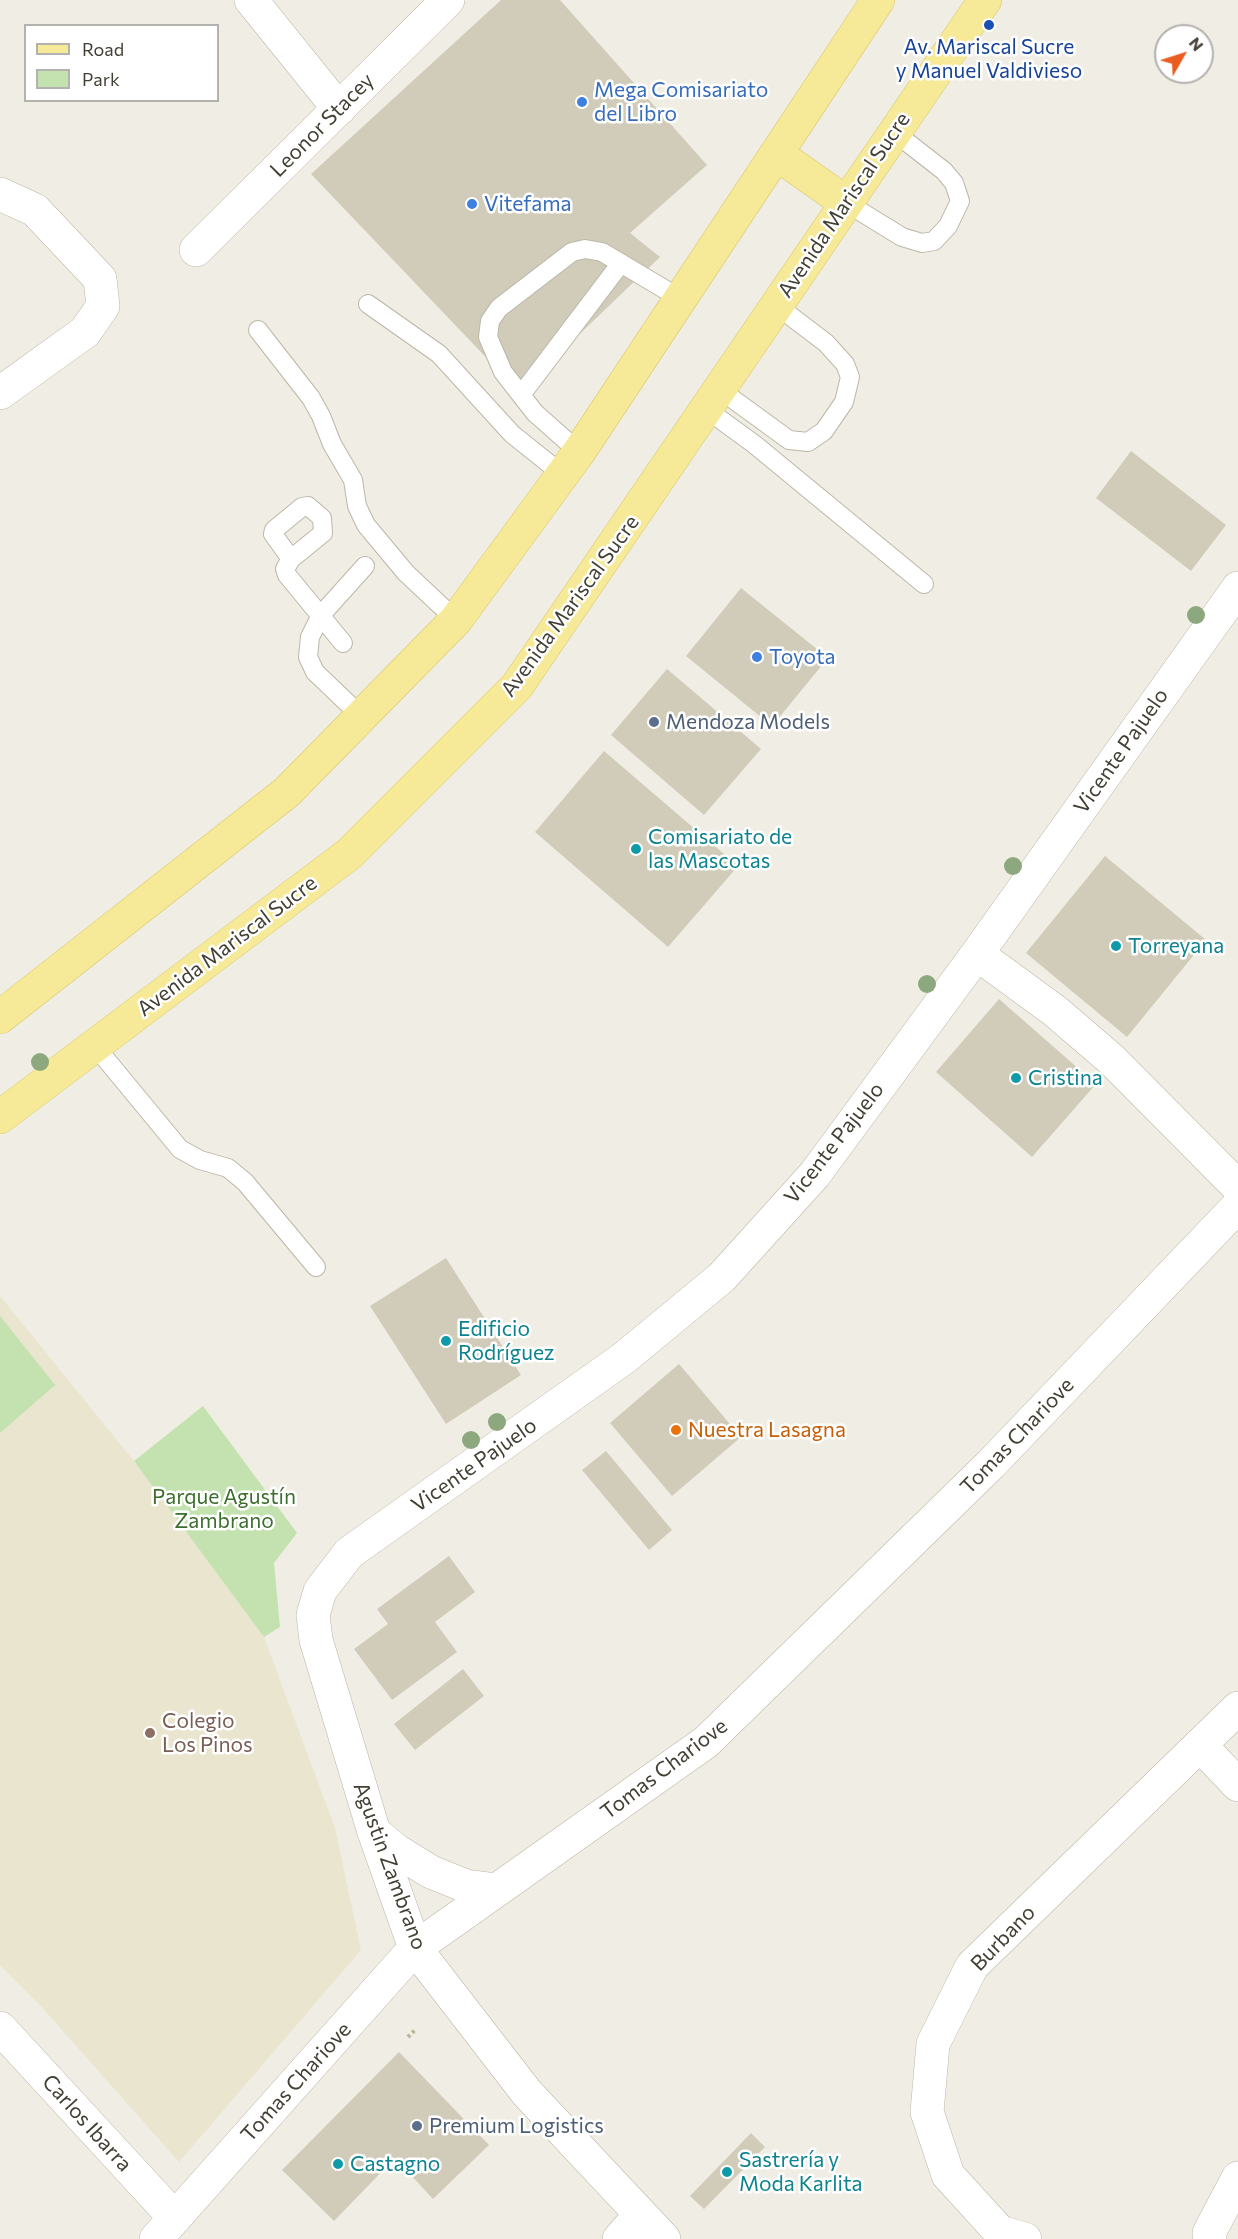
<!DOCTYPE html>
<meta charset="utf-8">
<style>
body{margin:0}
#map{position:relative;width:1238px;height:2239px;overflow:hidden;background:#f0eee4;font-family:Commissioner,sans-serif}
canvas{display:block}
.legend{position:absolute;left:24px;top:24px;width:195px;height:78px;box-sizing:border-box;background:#fff;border:2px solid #b3b2ae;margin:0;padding:8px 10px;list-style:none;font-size:18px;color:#423f34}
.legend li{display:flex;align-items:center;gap:12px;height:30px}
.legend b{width:30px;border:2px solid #b3b2ae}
.north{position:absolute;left:1154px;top:24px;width:60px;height:60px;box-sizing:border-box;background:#fff;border:2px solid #b3b2ae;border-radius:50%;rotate:51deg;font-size:16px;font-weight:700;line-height:24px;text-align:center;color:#423f34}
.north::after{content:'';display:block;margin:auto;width:21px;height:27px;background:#e95d22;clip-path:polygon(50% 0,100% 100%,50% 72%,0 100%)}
</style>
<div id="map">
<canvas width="1238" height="2239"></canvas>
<ul class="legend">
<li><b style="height:8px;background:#f6e997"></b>Road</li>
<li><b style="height:16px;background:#c4e2af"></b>Park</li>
</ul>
<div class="north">N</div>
</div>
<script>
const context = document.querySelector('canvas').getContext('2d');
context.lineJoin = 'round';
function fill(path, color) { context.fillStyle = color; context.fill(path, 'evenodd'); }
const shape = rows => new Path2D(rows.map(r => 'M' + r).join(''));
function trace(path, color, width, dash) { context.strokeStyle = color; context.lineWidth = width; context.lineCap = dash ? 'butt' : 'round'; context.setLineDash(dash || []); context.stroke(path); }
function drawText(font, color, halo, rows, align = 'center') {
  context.font = font + ' Commissioner,sans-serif'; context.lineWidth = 5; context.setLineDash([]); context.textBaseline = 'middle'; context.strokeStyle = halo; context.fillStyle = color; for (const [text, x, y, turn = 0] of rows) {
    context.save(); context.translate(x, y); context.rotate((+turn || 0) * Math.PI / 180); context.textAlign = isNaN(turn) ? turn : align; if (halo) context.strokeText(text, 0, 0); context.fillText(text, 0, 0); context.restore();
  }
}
fill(shape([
 [0,1296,168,1503,264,1637,335,1828,361,1950,179,2162,40,2005,0,1965]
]), '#e9e5ce');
fill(shape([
 [0,1316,55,1385,0,1433],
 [203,1406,297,1533,274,1563,280,1627,264,1637,134,1461]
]), '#c4e2af');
fill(shape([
 [501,0,560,0,707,165,630,233,660,257,519,392,311,174],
 [1131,451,1226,525,1191,571,1096,498],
 [741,588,828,658,772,726,686,656],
 [667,669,761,749,704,815,611,735],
 [604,751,738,866,668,947,535,832],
 [1105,856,1206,940,1127,1037,1026,953],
 [999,999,1096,1084,1032,1157,936,1072],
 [446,1258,521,1375,446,1424,370,1306],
 [679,1364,741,1437,672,1496,610,1423],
 [606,1451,672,1530,649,1550,582,1470],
 [449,1556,475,1592,435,1622,457,1652,392,1700,354,1649,388,1624,377,1609],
 [463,1669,484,1696,415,1750,394,1724],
 [399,2052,489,2145,433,2199,395,2158,334,2221,282,2170],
 [751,2133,765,2147,704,2209,690,2196]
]), '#d1cbba');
const lane = shape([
 [845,202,902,237,922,243,934,241,948,226,960,201,954,183,944,171,894,132],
 [368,304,439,354,512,434,562,474],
 [258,330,311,398,321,416,332,444,353,480,357,506,366,525,406,573,456,620],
 [719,389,789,440,808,442,824,431,844,402,850,377,845,364,826,343,776,305],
 [521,395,621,263],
 [706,409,754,444,924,584],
 [579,452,535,413,503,372,488,337,490,321,499,308,572,252,585,249,602,252,681,299],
 [291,559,273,534,274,530,302,507,308,506,322,518,323,533,291,559,285,569,287,575,343,643],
 [361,716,315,672,308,657,310,637,321,615,365,566],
 [95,1046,180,1149,200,1160,228,1168,245,1182,316,1267]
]);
const street = shape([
 [251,0,339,109],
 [0,194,35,210,100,279,103,306,85,332,0,393],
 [196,250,448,0],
 [977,954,1055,1011,1112,1060,1238,1187],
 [1200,1745,1238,1785],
 [374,1832,397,1851,431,1872,466,1886,497,1890],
 [0,2028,175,2218],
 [156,2239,415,1948,706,1742,991,1464,1238,1206],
 [619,2239,640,2215],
 [664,2239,527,2093,415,1948,374,1832,316,1640,313,1615,320,1591,349,1553,624,1358,722,1277,815,1174,977,954,1238,588],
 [1025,2239,1000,2232,948,2175,927,2112,933,2044,972,1966,1238,1708],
 [1210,2239,1209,2233,1238,2178]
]);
const primary = shape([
 [777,154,845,202],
 [0,1017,287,792,456,620,579,452,878,0],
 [0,1117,349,854,517,686,985,0]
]);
trace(lane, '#bbb7a7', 20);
trace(street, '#bbb7a7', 34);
trace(primary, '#d9c869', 34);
trace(shape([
 [408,2037,415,2030]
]), '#bcb59a', 4, [3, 3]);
trace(lane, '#fff', 18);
trace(street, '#fff', 33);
trace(primary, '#f6e997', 33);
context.fillStyle = '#8da87f';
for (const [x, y] of [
 [1196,615],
 [1013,866],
 [927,984],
 [40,1062],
 [497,1422],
 [471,1440]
]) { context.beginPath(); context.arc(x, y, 9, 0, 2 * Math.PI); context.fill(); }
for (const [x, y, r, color] of [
 [989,25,6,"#1a4fb4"],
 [582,102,6,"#3f7fe0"],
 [472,204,6,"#3f7fe0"],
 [757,657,6,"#3f7fe0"],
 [654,722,6,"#5c6f8a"],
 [636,849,6,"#0f9aa8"],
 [1116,946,6,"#0f9aa8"],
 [1016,1078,6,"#0f9aa8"],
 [446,1341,6,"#0f9aa8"],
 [676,1430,6,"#e8710a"],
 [150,1733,6,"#8d6e63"],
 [417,2126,6,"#5c6f8a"],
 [338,2164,6,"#0f9aa8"],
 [727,2172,6,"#0f9aa8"]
]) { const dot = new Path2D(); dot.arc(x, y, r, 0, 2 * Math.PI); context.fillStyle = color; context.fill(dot); trace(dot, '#fff', 2); }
drawText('21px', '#164399', '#fff', [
 ["Av. Mariscal Sucre",989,47],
 ["y Manuel Valdivieso",989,71]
]);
drawText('21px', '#366cbe', '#fff', [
 ["Mega Comisariato",594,90],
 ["del Libro",594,114],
 ["Vitefama",484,204],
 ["Toyota",769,657]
], 'left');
drawText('21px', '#423f34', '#fff', [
 ["Leonor Stacey",322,125,-45],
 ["Avenida Mariscal Sucre",844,205,-56],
 ["Avenida Mariscal Sucre",570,606,-54],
 ["Vicente Pajuelo",1121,751,-55],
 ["Avenida Mariscal Sucre",227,946,-37],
 ["Vicente Pajuelo",834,1143,-52],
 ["Tomas Chariove",1017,1436,-46],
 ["Vicente Pajuelo",474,1465,-35],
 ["Tomas Chariove",664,1769,-37],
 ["Agustin Zambrano",390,1866,70],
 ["Burbano",1003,1938,-46],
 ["Tomas Chariove",296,2082,-48],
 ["Carlos Ibarra",87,2123,48]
]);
drawText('21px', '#4e5e75', '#fff', [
 ["Mendoza Models",666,722],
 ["Premium Logistics",429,2126]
], 'left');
drawText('21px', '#0d838f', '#fff', [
 ["Comisariato de",648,837],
 ["las Mascotas",648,861],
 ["Torreyana",1128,946],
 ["Cristina",1028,1078],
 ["Edificio",458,1329],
 ["Rodríguez",458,1353],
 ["Sastrería y",739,2160],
 ["Moda Karlita",739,2184],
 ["Castagno",350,2164]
], 'left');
drawText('21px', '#c56008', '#fff', [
 ["Nuestra Lasagna",688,1430]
], 'left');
drawText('21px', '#3c6e2d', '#fff', [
 ["Parque Agustín",224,1497],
 ["Zambrano",224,1521]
]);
drawText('21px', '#785e54', '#fff', [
 ["Colegio",162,1721],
 ["Los Pinos",162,1745]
], 'left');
</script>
